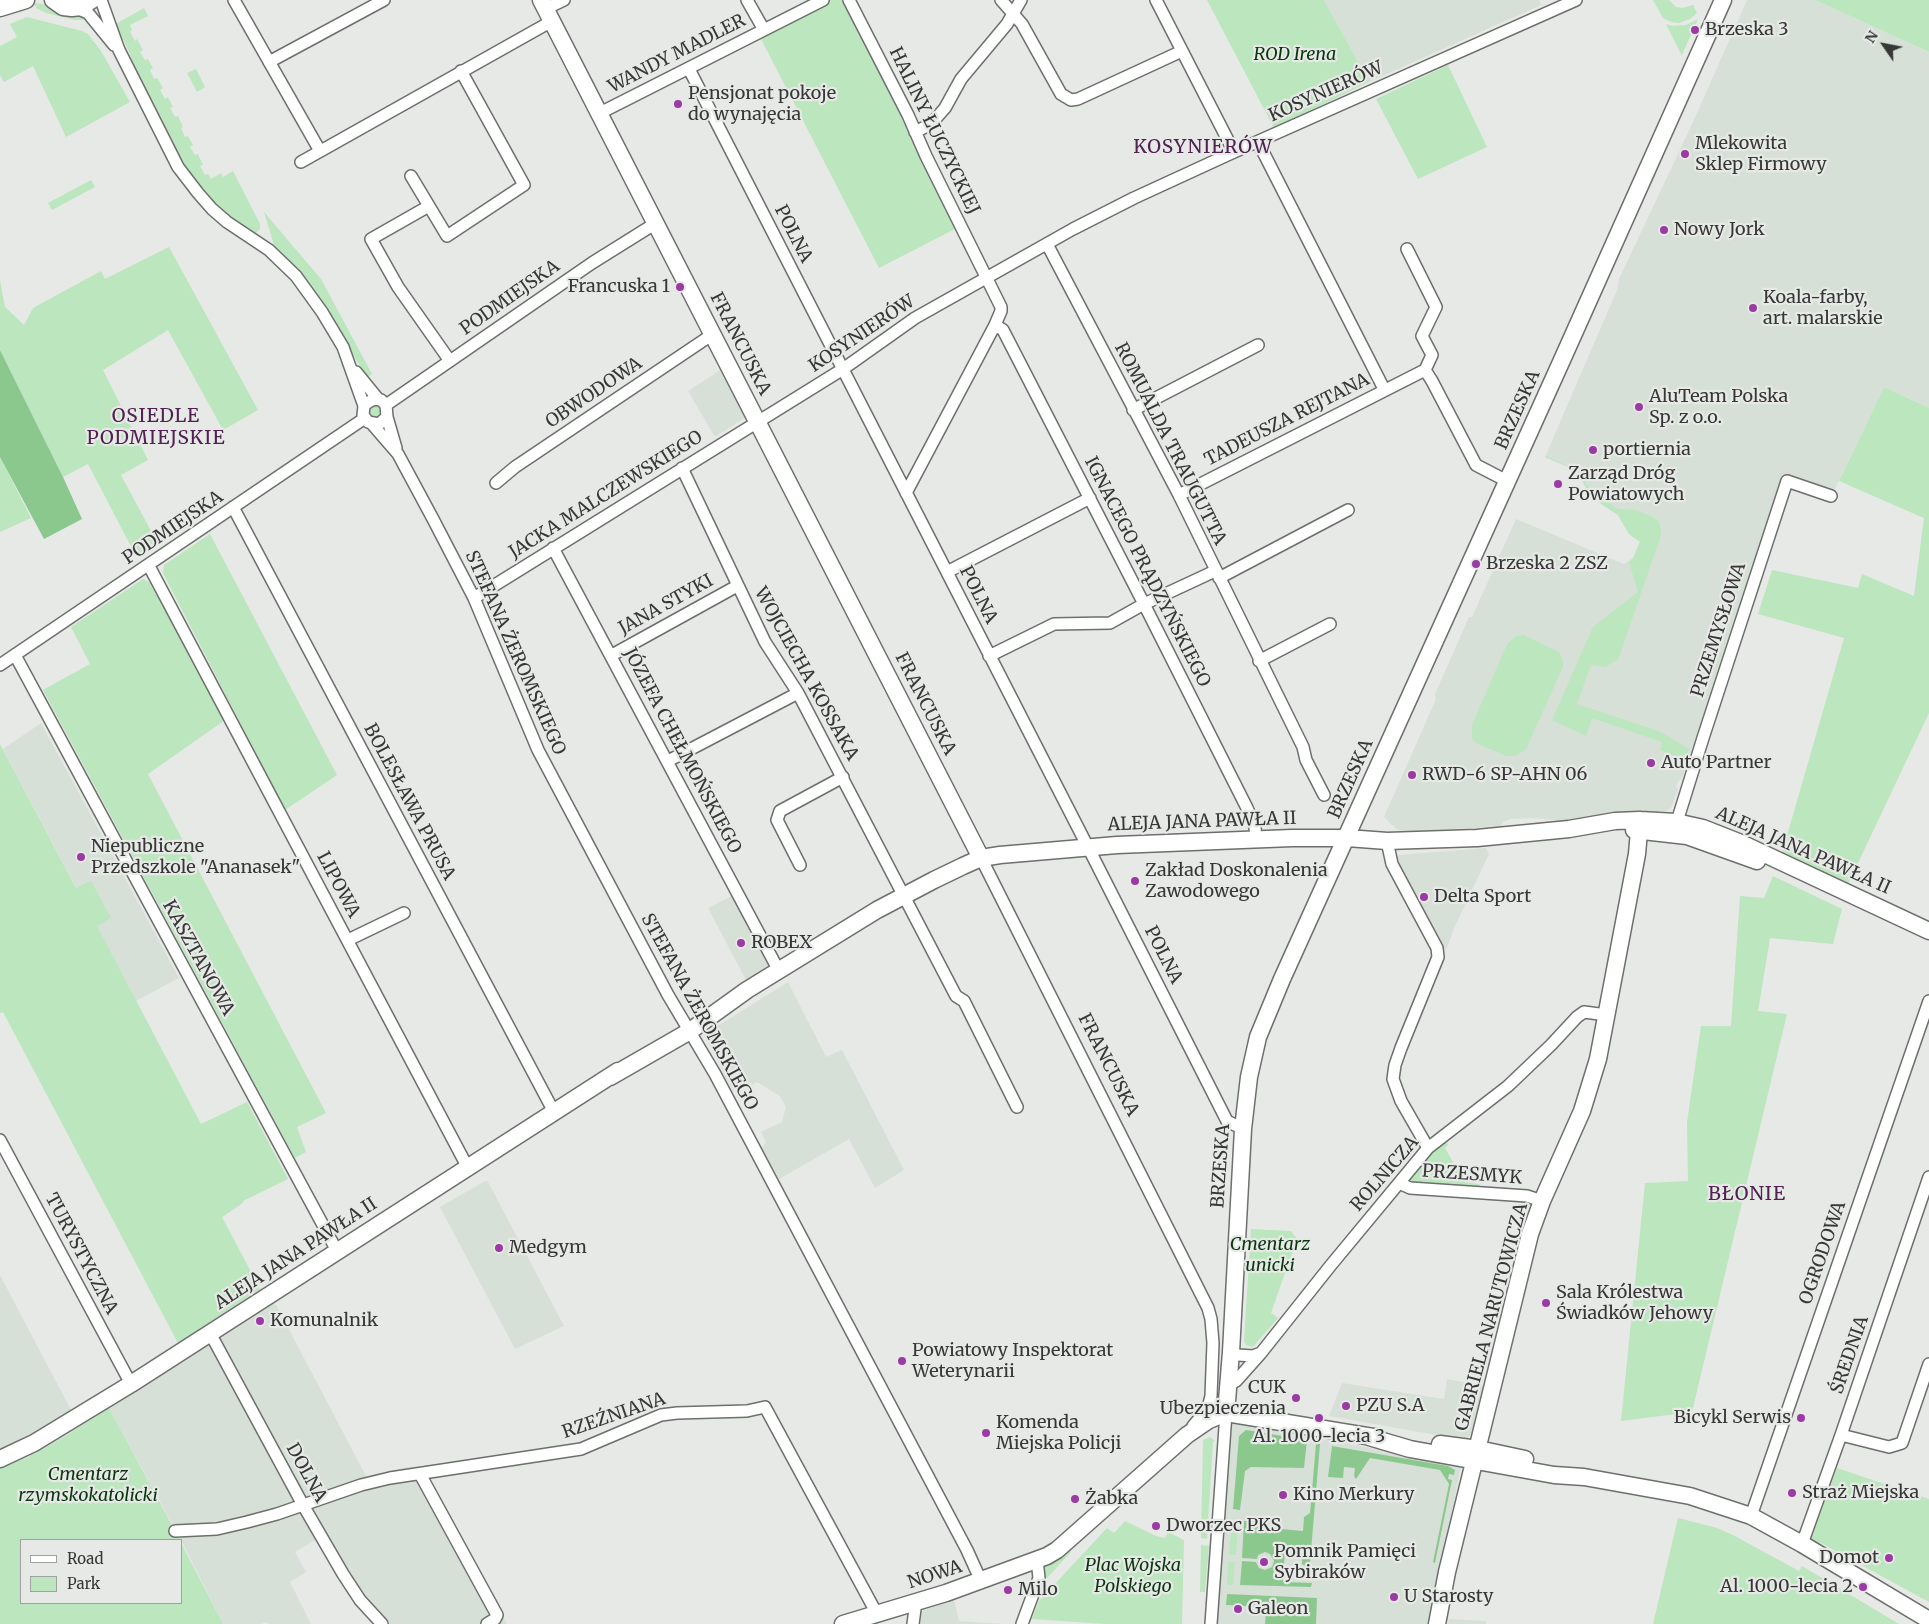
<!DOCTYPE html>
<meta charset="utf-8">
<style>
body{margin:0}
#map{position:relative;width:1929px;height:1624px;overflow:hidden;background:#e6e9e6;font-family:Merriweather,serif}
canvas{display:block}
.legend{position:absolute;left:20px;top:1539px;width:162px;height:65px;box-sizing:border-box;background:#e6e9e6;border:1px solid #a0a2a0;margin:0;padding:6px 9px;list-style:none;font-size:15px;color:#363736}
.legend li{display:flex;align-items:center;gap:10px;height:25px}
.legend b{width:25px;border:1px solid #a0a2a0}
.north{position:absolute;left:1859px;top:20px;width:50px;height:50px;-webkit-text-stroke:4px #e6e9e6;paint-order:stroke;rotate:303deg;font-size:14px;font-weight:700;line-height:20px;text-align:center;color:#363736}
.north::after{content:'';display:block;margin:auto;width:18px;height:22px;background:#363736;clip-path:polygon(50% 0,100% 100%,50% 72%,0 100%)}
</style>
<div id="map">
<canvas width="1929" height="1624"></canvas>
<ul class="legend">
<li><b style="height:6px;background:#fff"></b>Road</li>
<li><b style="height:14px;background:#bce6bd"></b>Park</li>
</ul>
<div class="north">N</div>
</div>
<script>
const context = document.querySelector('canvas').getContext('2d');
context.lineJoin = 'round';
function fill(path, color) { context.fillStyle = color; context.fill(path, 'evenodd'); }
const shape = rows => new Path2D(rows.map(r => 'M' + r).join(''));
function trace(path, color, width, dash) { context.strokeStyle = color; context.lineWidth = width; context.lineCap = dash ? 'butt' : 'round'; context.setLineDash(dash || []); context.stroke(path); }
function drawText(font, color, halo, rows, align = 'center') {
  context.font = font + ' Merriweather,serif'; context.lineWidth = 4.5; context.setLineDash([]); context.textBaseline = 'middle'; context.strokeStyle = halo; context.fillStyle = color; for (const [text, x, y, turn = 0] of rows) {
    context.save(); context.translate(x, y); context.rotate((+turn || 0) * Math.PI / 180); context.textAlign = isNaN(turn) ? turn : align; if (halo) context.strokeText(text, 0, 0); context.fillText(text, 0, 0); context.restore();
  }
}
fill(shape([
 [1324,0,1539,0,1541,5,1369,82],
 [1747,0,1815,0,1929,52,1929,408,1884,387,1834,491,1784,475,1682,779,1679,780,1676,786,1678,789,1671,808,1665,811,1560,821,1538,818,1510,819,1503,822,1501,826,1409,832,1396,829,1384,817,1436,699,1435,694,1469,617,1472,617,1516,519,1624,564,1633,558,1640,542,1629,534,1618,515,1591,497,1577,471,1545,457,1617,290,1619,279,1693,122],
 [722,369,746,417,715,437,688,391],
 [41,723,179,978,136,1001,3,749],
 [1486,848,1489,854,1455,926,1446,950,1440,944,1395,858,1397,855],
 [732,896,769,965,746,980,708,908],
 [788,982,826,1057,842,1050,904,1170,875,1188,849,1139,779,1179,762,1148,766,1142,761,1132,782,1122,786,1107,780,1096,757,1082,752,1085,750,1082,733,1091,706,1039,708,1032],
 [487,1180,564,1326,515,1349,440,1207],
 [0,1275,72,1412,37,1432,0,1450],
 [275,1303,366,1476,408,1467,420,1466,507,1624,389,1624,382,1620,359,1591,325,1534,295,1552,306,1572,290,1582,311,1624,269,1624,266,1622,261,1624,223,1624,181,1540,109,1408],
 [1447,1379,1485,1386,1474,1433,1464,1440,1329,1416,1342,1383,1444,1399],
 [1232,1422,1461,1465,1431,1624,1217,1624],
 [954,1600,959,1621,1005,1624,920,1624,922,1611],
 [1449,1619,1486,1621,1486,1624,1448,1624]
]), '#d7e0d7');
fill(shape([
 [830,0,841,0,846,3,955,229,879,268,761,39],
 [1207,0,1324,0,1369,82,1274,128],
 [1653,0,1669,0,1676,7,1682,8,1693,5,1697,13,1690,19,1679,23,1671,22,1663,18],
 [1815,0,1929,0,1929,52],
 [34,3,43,4,86,18,82,20,75,20,46,13,36,8],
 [144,8,148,16,130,25,132,30,130,32,135,41,137,39,143,50,140,52,145,60,148,59,153,68,150,70,154,79,157,78,163,88,160,90,165,99,168,97,173,107,170,108,175,117,178,116,183,127,181,128,185,137,188,136,193,145,190,147,195,155,198,154,203,165,200,166,205,175,208,174,211,179,221,173,223,177,233,171,260,224,260,229,255,234,242,227,213,204,187,174,136,78,130,54,116,24],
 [27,17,82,31,88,34,101,51,130,102,66,137,33,66,4,82,0,75,0,46,17,37,10,24],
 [1698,19,1682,55,1682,56,1666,24,1672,26,1686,25],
 [1448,65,1487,147,1418,179,1376,99],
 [196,69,205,87,197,92,187,73],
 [91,180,95,187,52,210,48,203],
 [264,212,321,279,372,374,367,378,330,316,275,248],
 [169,247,258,410,223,430,168,330,103,370,148,460,121,475,157,542,136,556,88,464,63,477,0,350,0,280,5,307,24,325,33,308,101,271,105,279],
 [1884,387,1929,408,1929,713,1848,884,1782,853,1844,638,1758,614,1772,570,1858,588,1862,574,1914,596,1924,518,1839,481],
 [373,404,379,405,383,414,379,419,373,419,368,415,368,408],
 [1546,456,1578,471,1591,492,1612,505,1618,509,1636,510,1653,517,1659,522,1661,529,1660,538,1618,660,1605,667,1591,665,1577,704,1661,732,1689,749,1688,761,1660,750,1662,742,1592,718,1586,736,1552,720,1593,627,1638,592,1629,562,1633,558,1640,542,1629,534,1618,515,1591,497,1577,471,1545,457],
 [0,457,31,518,0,532],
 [210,534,337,775,285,810,163,573,164,565],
 [143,579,149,582,225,716,225,720,148,774,326,1113,297,1127,306,1152,295,1158,43,690,90,664,71,627],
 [1524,635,1559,652,1563,661,1563,667,1526,749,1516,756,1506,756,1476,743,1472,738,1472,725,1507,644,1516,636],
 [0,744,76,888,91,881,111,918,97,926,201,1124,247,1102,288,1179,243,1201,243,1203,222,1217,260,1289,178,1343,3,1012,0,1013],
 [1773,876,1842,909,1833,944,1770,938,1758,1011,1787,1014,1692,1412,1621,1421,1645,1183,1688,1181,1687,1122,1701,1026,1731,1026,1740,896,1764,898],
 [1446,1141,1448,1145,1445,1148,1464,1182,1479,1184,1481,1188,1415,1186,1406,1182,1430,1153],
 [1251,1229,1291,1231,1297,1239,1271,1313,1278,1318,1253,1347,1246,1345,1244,1341],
 [109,1408,180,1540,21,1540,21,1603,181,1603,181,1543,223,1624,0,1624,0,1468,28,1457,62,1438],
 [1210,1437,1215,1441,1213,1442,1207,1539,1201,1538,1203,1440],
 [1837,1468,1929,1499,1929,1602,1821,1543,1810,1541],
 [1678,1518,1717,1528,1733,1535,1799,1571,1802,1566,1899,1624,1653,1624],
 [1232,1520,1238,1521,1236,1555,1229,1555,1231,1531,1235,1531,1236,1524,1231,1524],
 [1125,1521,1156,1536,1165,1538,1168,1532,1184,1540,1182,1624,1105,1624,1032,1619,1039,1601,1107,1528,1114,1533],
 [1201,1545,1209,1546,1205,1592,1200,1592],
 [1067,1549,1071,1552,1047,1578,1043,1575,1045,1564],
 [1228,1562,1235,1562,1233,1585,1227,1585]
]), '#bce6bd');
fill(shape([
 [0,350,63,477,82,519,44,539,0,457],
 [1246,1430,1307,1440,1304,1468,1251,1467,1245,1471,1240,1510,1233,1509,1239,1436],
 [1316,1444,1320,1444,1310,1563,1305,1566,1302,1564,1302,1550,1285,1550,1283,1582,1312,1583,1311,1587,1240,1585,1242,1561,1256,1562,1259,1568,1265,1570,1272,1567,1274,1561,1270,1554,1265,1552,1258,1555,1257,1559,1242,1558,1244,1521,1253,1521,1260,1527,1303,1531,1304,1517,1310,1513],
 [1332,1446,1448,1466,1455,1470,1454,1475,1449,1474,1448,1479,1452,1480,1435,1563,1433,1562,1449,1484,1440,1470,1370,1458,1356,1479,1354,1476,1355,1468,1344,1467,1343,1478,1328,1477],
 [1227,1594,1317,1598,1316,1624,1265,1624,1266,1612,1262,1607,1226,1605]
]), '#8bc88d');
const street = shape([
 [101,0,119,50,178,167,198,193,212,209,227,222,269,250,296,276,322,312,343,347,364,406],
 [234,0,320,151],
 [747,0,764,30],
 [849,0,908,115,926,156,1001,307,1001,311,995,325,906,493],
 [1001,0,1022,24,1061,94,1071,100,1078,99,1182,51],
 [1156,0,1234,152],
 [76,8,88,13,114,45],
 [545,9,564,0],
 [269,62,384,0],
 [689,69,1092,855,1227,1121,1243,1129],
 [600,113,823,0],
 [915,132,931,124,945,108,961,79,1007,24,1021,0],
 [1258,142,1384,389],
 [301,162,552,21],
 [411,176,447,236,524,185,461,71],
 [429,206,371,239,398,287,450,361],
 [1047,244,1179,495,1303,747,1306,760,1324,795],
 [1407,249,1436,307,1422,336,1432,355,1425,370],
 [995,325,1003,330,1144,604,1247,808,1255,827,1256,840],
 [1425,370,1432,381,1476,465,1507,481],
 [356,372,378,399],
 [386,405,592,263,656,223],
 [1133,410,1258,345],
 [387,417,379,424,368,422,363,415,364,406,367,403,374,399,381,400,386,405,387,417,396,448],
 [372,424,398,454,433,519,474,598,538,750,668,995,715,1074,967,1550,981,1581],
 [682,468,765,642,798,693,956,996,964,1001,1017,1107],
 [496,483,515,467,713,334],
 [1179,495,1425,370],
 [233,507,554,1112],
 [553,548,779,971],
 [149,566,468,1168],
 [947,572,1090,498],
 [1219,578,1348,510],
 [474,598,843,369,915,318,1073,229,1134,198,1234,152,1576,0],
 [15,655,337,1251],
 [612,655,737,586],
 [989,656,1054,624,1110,623,1144,604,1215,571],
 [1259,661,1330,624],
 [0,665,365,418],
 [668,761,798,693],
 [1675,828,1703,738,1787,481,1831,496],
 [1387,841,1392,864,1437,948,1438,957,1401,1048,1395,1065,1393,1079,1401,1101,1428,1148],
 [981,858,1208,1308,1211,1319,1213,1343,1211,1396,1208,1408,1193,1426],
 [800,865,777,820,780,811,843,777],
 [348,940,404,913],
 [0,1140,131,1384],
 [1399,1183,1410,1188,1527,1196,1542,1201],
 [210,1333,303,1505,343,1574,360,1600,382,1624],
 [1231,1352,1238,1355,1253,1356,1261,1353],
 [1229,1385,1236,1381,1261,1353,1331,1265,1428,1148,1508,1086,1551,1045,1577,1017,1584,1012,1607,1015],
 [1841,1435,1889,1447,1902,1443,1929,1364],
 [420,1474,497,1615,495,1619,487,1624],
 [1751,1516,1929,1001],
 [175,1531,217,1529,247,1522,277,1514,361,1485,390,1478,581,1449,661,1415,677,1413,747,1411,765,1407,877,1614],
 [1802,1544,1841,1435,1929,1177],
 [913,1604,915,1609,913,1624],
 [1022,1624,1039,1578,1037,1560],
 [1211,1624,1226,1413]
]);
const secondary = shape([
 [53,0,63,7,72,8,81,7,92,0],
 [541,0,981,858],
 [0,8,26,0],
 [1634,830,1687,836,1757,861],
 [610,1077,690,1031,747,990,877,910,934,880,963,866,981,858,1000,855,1117,845,1292,838,1347,838,1387,841,1477,838,1569,829,1615,821,1640,820,1676,822,1703,828,1741,843,1929,931],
 [1226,1413,1231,1352,1243,1129,1249,1077,1258,1037,1282,979,1562,360,1723,0],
 [1226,1413,1379,1438],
 [1369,1437,1410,1449,1554,1475,1584,1477,1690,1496,1751,1516,1802,1544,1929,1620],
 [1440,1444,1478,1449,1525,1459],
 [0,1459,34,1443,131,1384,618,1071],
 [843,1624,946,1593,1047,1556,1057,1550,1187,1435,1209,1420,1226,1413],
 [1437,1624,1447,1572,1530,1234,1542,1201,1582,1111,1598,1059,1637,854,1640,820]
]);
trace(street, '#6c6f6c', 14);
trace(secondary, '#6c6f6c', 19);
trace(street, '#fff', 11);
trace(secondary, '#fff', 16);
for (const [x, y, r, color] of [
 [1695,30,5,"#9b3aa2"],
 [678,104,5,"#9b3aa2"],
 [1685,154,5,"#9b3aa2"],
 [1664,230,5,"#9b3aa2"],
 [680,287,5,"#9b3aa2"],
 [1753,308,5,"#9b3aa2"],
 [1639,407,5,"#9b3aa2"],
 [1593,450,5,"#9b3aa2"],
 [1558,484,5,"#9b3aa2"],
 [1476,564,5,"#9b3aa2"],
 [1651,763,5,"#9b3aa2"],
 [1412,775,5,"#9b3aa2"],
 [81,857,5,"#9b3aa2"],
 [1135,881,5,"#9b3aa2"],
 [1424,897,5,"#9b3aa2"],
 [741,943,5,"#9b3aa2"],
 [499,1248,5,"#9b3aa2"],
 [1546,1303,5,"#9b3aa2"],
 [260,1321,5,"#9b3aa2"],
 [902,1361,5,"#9b3aa2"],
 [1296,1398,5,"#9b3aa2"],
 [1346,1406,5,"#9b3aa2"],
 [1319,1418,5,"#9b3aa2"],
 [1801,1418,5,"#9b3aa2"],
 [986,1433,5,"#9b3aa2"],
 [1792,1493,5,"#9b3aa2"],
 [1283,1495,5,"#9b3aa2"],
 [1075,1499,5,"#9b3aa2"],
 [1156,1526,5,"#9b3aa2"],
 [1889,1558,5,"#9b3aa2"],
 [1264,1562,5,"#9b3aa2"],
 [1863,1587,5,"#9b3aa2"],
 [1008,1590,5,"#9b3aa2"],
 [1394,1597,5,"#9b3aa2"],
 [1238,1609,5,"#9b3aa2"]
]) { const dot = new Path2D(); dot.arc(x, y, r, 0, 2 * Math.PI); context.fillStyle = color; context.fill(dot); trace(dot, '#e6e9e6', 2); }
drawText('18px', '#363736', '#e6e9e6', [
 ["Brzeska 3",1705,30],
 ["Pensjonat pokoje",688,94],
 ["do wynajęcia",688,115],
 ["Mlekowita",1695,144],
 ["Sklep Firmowy",1695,165],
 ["Nowy Jork",1674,230],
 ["Francuska 1",670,287,"right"],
 ["Koala-farby,",1763,298],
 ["art. malarskie",1763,319],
 ["AluTeam Polska",1649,397],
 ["Sp. z o.o.",1649,418],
 ["portiernia",1603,450],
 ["Zarząd Dróg",1568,474],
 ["Powiatowych",1568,495],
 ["Brzeska 2 ZSZ",1486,564],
 ["Auto Partner",1661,763],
 ["RWD-6 SP-AHN 06",1422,775],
 ["Niepubliczne",91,847],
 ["Przedszkole \"Ananasek\"",91,868],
 ["Zakład Doskonalenia",1145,871],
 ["Zawodowego",1145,892],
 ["Delta Sport",1434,897],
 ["ROBEX",751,943],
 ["Medgym",509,1248],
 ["Sala Królestwa",1556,1293],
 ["Świadków Jehowy",1556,1314],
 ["Komunalnik",270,1321],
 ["Powiatowy Inspektorat",912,1351],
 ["Weterynarii",912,1372],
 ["CUK",1286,1388,"right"],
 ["Ubezpieczenia",1286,1409,"right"],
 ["PZU S.A",1356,1406],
 ["Bicykl Serwis",1791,1418,"right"],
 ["Komenda",996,1423],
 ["Miejska Policji",996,1444],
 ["Al. 1000-lecia 3",1319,1437,"center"],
 ["Straż Miejska",1802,1493],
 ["Kino Merkury",1293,1495],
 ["Żabka",1085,1499],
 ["Dworzec PKS",1166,1526],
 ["Pomnik Pamięci",1274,1552],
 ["Sybiraków",1274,1573],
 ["Domot",1879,1558,"right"],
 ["Al. 1000-lecia 2",1853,1587,"right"],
 ["Milo",1018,1590],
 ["U Starosty",1404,1597],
 ["Galeon",1248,1609]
], 'left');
drawText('18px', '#363736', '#e6e9e6', [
 ["WANDY MADLER",677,54,-27],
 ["KOSYNIERÓW",1326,92,-24],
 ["HALINY ŁUCZYCKIEJ",934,131,64],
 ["POLNA",793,234,63],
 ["PODMIEJSKA",510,298,-35],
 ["KOSYNIERÓW",862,334,-34],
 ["FRANCUSKA",740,344,63],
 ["OBWODOWA",594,393,-34],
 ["BRZESKA",1518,410,-66],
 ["TADEUSZA REJTANA",1287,420,-27],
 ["ROMUALDA TRAUGUTTA",1170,444,63],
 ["JACKA MALCZEWSKIEGO",606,495,-32],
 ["PODMIEJSKA",173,528,-34],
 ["IGNACEGO PRĄDZYŃSKIEGO",1147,572,63],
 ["POLNA",978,595,63],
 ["JANA STYKI",666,605,-29],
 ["PRZEMYSŁOWA",1719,630,-72],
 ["STEFANA ŻEROMSKIEGO",515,653,66],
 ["WOJCIECHA KOSSAKA",806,674,61],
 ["FRANCUSKA",925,704,63],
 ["JÓZEFA CHEŁMOŃSKIEGO",682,751,62],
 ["BRZESKA",1351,779,-66],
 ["BOLESŁAWA PRUSA",409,802,62],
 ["ALEJA JANA PAWŁA II",1202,822,-2],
 ["ALEJA JANA PAWŁA II",1803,851,24],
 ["LIPOWA",338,885,62],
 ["POLNA",1163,955,63],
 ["KASZTANOWA",198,958,61],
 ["STEFANA ŻEROMSKIEGO",699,1012,61],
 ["FRANCUSKA",1108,1065,63],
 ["BRZESKA",1221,1166,-86],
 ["ROLNICZA",1385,1174,-49],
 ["PRZESMYK",1472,1175,4],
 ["OGRODOWA",1823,1253,-71],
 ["TURYSTYCZNA",81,1254,62],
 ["ALEJA JANA PAWŁA II",296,1254,-33],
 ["GABRIELA NARUTOWICZA",1492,1317,-75],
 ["ŚREDNIA",1850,1355,-71],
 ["RZEŹNIANA",614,1416,-19],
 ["DOLNA",306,1473,61],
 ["NOWA",935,1575,-18]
]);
drawText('italic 18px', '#0b3710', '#e6e9e6', [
 ["ROD Irena",1295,55],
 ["Cmentarz",1270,1245],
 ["unicki",1270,1266],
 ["Cmentarz",88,1475],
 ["rzymskokatolicki",88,1496],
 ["Plac Wojska",1133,1566],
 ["Polskiego",1133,1587]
]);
context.letterSpacing = '1px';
drawText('19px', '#502152', '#e6e9e6', [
 ["KOSYNIERÓW",1203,148],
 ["OSIEDLE",156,417],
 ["PODMIEJSKIE",156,439],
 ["BŁONIE",1747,1195]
]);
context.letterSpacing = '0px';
</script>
